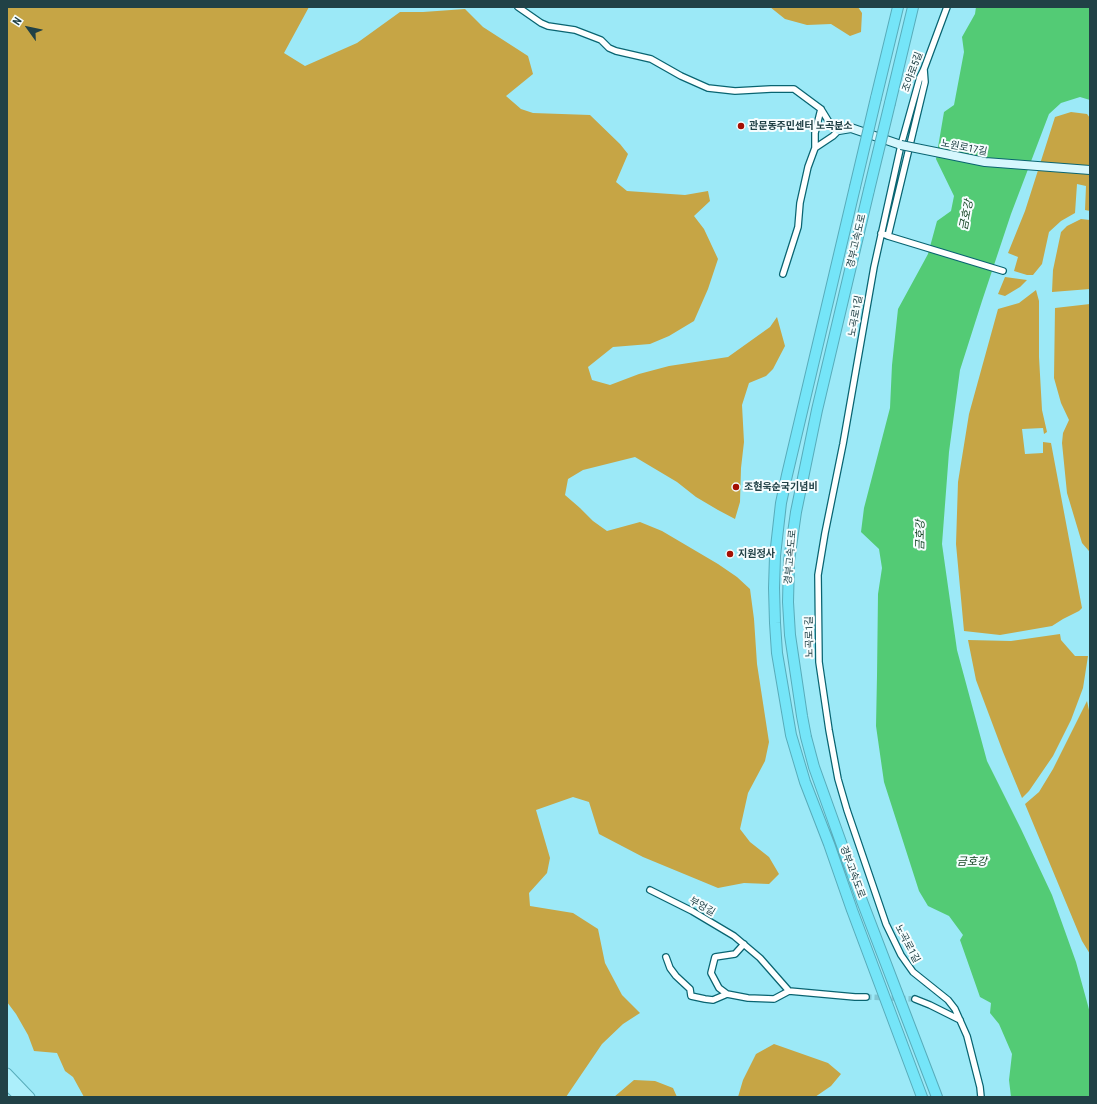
<!DOCTYPE html>
<meta charset="utf-8">
<style>
body{margin:0}
#map{position:relative;width:1097px;height:1104px;overflow:hidden;background:#9ce9f7;font-family:"Roboto Condensed",sans-serif}
canvas{display:block}
.frame{position:absolute;inset:0;border:8px solid #214146;pointer-events:none}
.north{position:absolute;left:8px;top:8px;width:40px;height:40px;-webkit-text-stroke:3px #f6fdfe;paint-order:stroke;rotate:303deg;font-size:11px;font-weight:700;line-height:16px;text-align:center;color:#214146}
.north::after{content:'';display:block;margin:auto;width:14px;height:18px;background:#214146;clip-path:polygon(50% 0,100% 100%,50% 72%,0 100%)}
</style>
<div id="map">
<canvas width="1097" height="1104"></canvas>
<div class="frame"></div>
<div class="north">N</div>
</div>
<script>
const context = document.querySelector('canvas').getContext('2d');
context.lineJoin = 'round';
function fill(path, color) { context.fillStyle = color; context.fill(path, 'evenodd'); }
const shape = rows => new Path2D(rows.map(r => 'M' + r).join(''));
function trace(path, color, width, dash) { context.strokeStyle = color; context.lineWidth = width; context.lineCap = dash ? 'butt' : 'round'; context.setLineDash(dash || []); context.stroke(path); }
function drawText(font, color, halo, rows, align = 'center') {
  context.font = font + ' "Roboto Condensed","Noto Sans KR",sans-serif'; context.lineWidth = 4; context.setLineDash([]); context.textBaseline = 'middle'; context.strokeStyle = halo; context.fillStyle = color; for (const [text, x, y, turn = 0] of rows) {
    context.save(); context.translate(x, y); context.rotate((+turn || 0) * Math.PI / 180); context.textAlign = isNaN(turn) ? turn : align; if (halo) context.strokeText(text, 0, 0); context.fillText(text, 0, 0); context.restore();
  }
}
fill(shape([
 [7,7,309,7,284,53,305,66,357,43,400,12,423,12,465,9,483,27,528,56,533,74,506,96,521,109,533,113,590,115,620,144,628,154,616,182,627,191,685,195,708,191,710,201,694,216,704,229,718,259,708,289,694,321,669,336,650,344,613,347,588,367,592,380,610,385,639,374,669,366,728,357,770,327,777,317,785,346,773,369,766,376,749,383,742,405,744,442,741,468,740,502,735,519,718,510,696,497,677,482,635,457,583,470,568,479,565,495,580,508,593,521,607,531,640,522,662,531,718,564,737,577,750,589,754,619,757,664,769,742,765,761,748,793,740,829,750,842,769,857,779,874,769,884,744,883,718,888,643,857,599,834,589,802,573,797,536,810,550,858,547,873,529,893,530,906,573,913,598,929,605,963,622,995,640,1013,623,1024,602,1044,566,1097,84,1097,73,1077,65,1071,57,1053,34,1051,28,1035,16,1014,7,1002],
 [770,7,858,7,862,13,861,32,850,36,831,24,807,25,785,19],
 [1071,112,1087,114,1090,118,1090,211,1085,210,1086,186,1077,184,1075,213,1061,221,1049,232,1042,264,1033,275,1027,275,1014,271,1018,257,1008,253,1025,211,1055,117],
 [1081,219,1090,220,1090,289,1052,292,1053,270,1061,232,1067,226],
 [1005,277,1027,280,1020,287,1005,296,998,294],
 [1036,290,1039,301,1039,357,1042,410,1047,432,1044,434,1043,428,1022,429,1025,454,1043,453,1043,442,1051,443,1082,608,1079,611,1063,619,1052,626,1000,635,964,631,956,544,958,482,969,414,998,309,1019,303],
 [1090,304,1090,559,1089,551,1082,543,1067,493,1062,443,1063,433,1069,420,1061,403,1054,378,1055,308],
 [1060,634,1061,640,1075,656,1088,656,1083,688,1071,720,1053,756,1029,791,1022,798,1003,752,976,680,968,640,1011,641],
 [1087,701,1090,715,1090,954,1082,941,1025,804,1039,792,1053,769],
 [774,1044,828,1063,841,1074,831,1086,815,1097,738,1097,743,1080,756,1054],
 [634,1080,655,1081,673,1088,677,1097,614,1097]
]), '#c6a545');
fill(shape([
 [976,7,1090,7,1090,100,1080,97,1061,103,1049,114,1011,214,982,301,960,370,949,452,942,544,957,650,987,761,1021,829,1052,895,1076,962,1090,1013,1090,1097,1011,1097,1009,1080,1012,1054,999,1024,990,1013,991,1003,980,997,960,940,963,935,949,916,928,906,919,891,884,782,876,726,877,676,878,594,882,568,879,549,861,532,864,508,890,408,892,365,898,309,928,254,937,221,951,211,954,196,936,159,944,112,954,105,964,52,962,37,975,14]
]), '#53cb75');
trace(shape([
 [866,997,915,999]
]), '#83c7d4', 5.5, [5.5, 3]);
const street = shape([
 [518,7,541,23,548,26,575,30,601,40,609,48,616,51,651,59,681,76,708,88,735,91,771,89,794,89,821,109,829,122,839,130,833,136,815,148,808,167,800,203,798,227,783,274],
 [947,7,924,69,920,77,901,145,874,267,843,444,825,533,818,575,819,662,829,730,838,779,847,810,886,924,901,955,913,972,948,1000,955,1009,967,1036,980,1087,981,1097],
 [815,148,815,133,821,109],
 [881,233,888,236,925,82,924,69],
 [888,236,1003,271],
 [650,890,692,911,734,936,760,958,789,991],
 [666,957,670,968,676,976,690,989,691,996,705,999,713,1000,727,994,748,998,774,999,789,991,855,997,866,997],
 [727,994,719,988,711,973,715,957,735,954,744,944],
 [915,999,930,1005,960,1020]
]);
const secondary = shape([
 [839,130,851,128,901,145]
]);
const primary = shape([
 [7,1073,30,1097],
 [7,1085,19,1097]
]);
const highway = shape([
 [876,98,898,7],
 [890,103,913,7],
 [855,187,787,475,781,503,775,556,774,588,775,623,777,653,791,735,805,782,829,844,852,910,922,1097],
 [869,190,817,410,796,512,789,561,788,602,790,635,802,716,806,737,814,767,862,901,937,1097]
]);
trace(street, '#096471', 8);
trace(secondary, '#096471', 10);
trace(primary, '#58acba', 11);
trace(highway, '#58acba', 12);
trace(street, '#fff', 5.5);
trace(secondary, '#d6f7fd', 8);
trace(primary, '#aceffb', 9);
trace(highway, '#75e5f8', 10);
const secondaryBridge = shape([
 [901,145,985,162,1090,170]
]);
const highwayBridge = shape([
 [855,187,876,98],
 [869,190,890,103]
]);
trace(secondaryBridge, '#096471', 10, []);
trace(highwayBridge, '#58acba', 12, []);
trace(secondaryBridge, '#d6f7fd', 8);
trace(highwayBridge, '#75e5f8', 10);
for (const [x, y, r, color] of [
 [741,126,4,"#a40f03"],
 [736,487,4,"#a40f03"],
 [730,554,4,"#a40f03"]
]) { const dot = new Path2D(); dot.arc(x, y, r, 0, 2 * Math.PI); context.fillStyle = color; context.fill(dot); trace(dot, '#f6fdfe', 1.5); }
drawText('10px', '#214146', '#f6fdfe', [
 ["조야로5길",913,72,-70],
 ["노원로17길",964,148,11],
 ["경부고속도로",857,241,-77],
 ["노곡로1길",856,316,-80],
 ["경부고속도로",791,557,-85],
 ["노곡로1길",810,637,-91],
 ["경부고속도로",852,872,70],
 ["부엉길",702,907,30],
 ["노곡로1길",907,944,62]
]);
drawText('bold 10px', '#214146', '#f6fdfe', [
 ["관문동주민센터 노곡분소",749,126],
 ["조현욱순국기념비",744,487],
 ["지원정사",738,554]
], 'left');
drawText('italic 11px', '#134322', '#f6fdfe', [
 ["금호강",967,215,-79],
 ["금호강",921,535,-89],
 ["금호강",972,862]
]);
</script>
